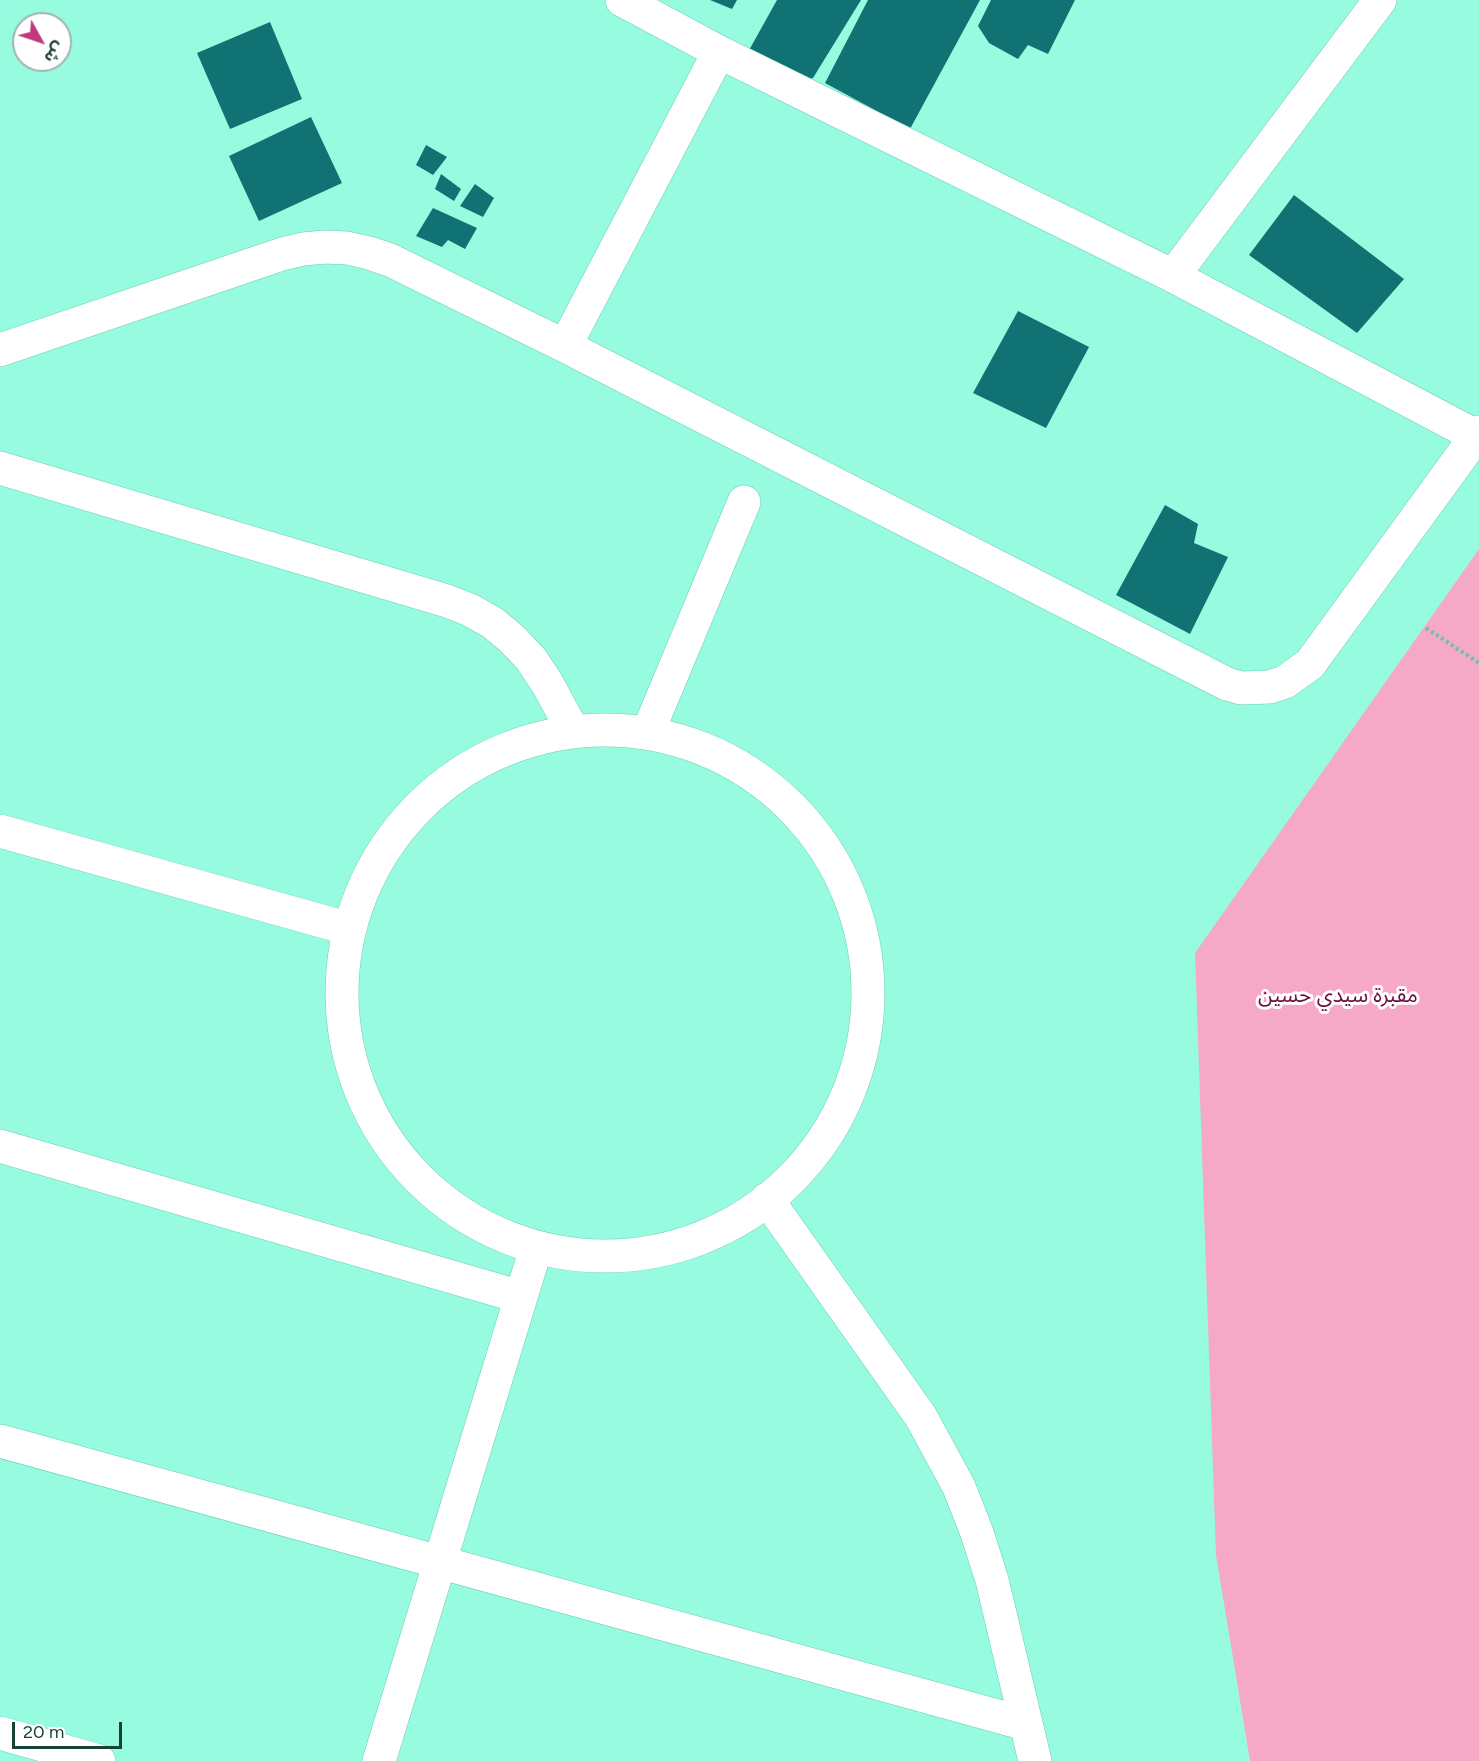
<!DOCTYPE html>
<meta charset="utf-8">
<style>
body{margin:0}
#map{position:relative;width:1479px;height:1761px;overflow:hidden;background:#97fbe0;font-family:Figtree,"Noto Sans Arabic",sans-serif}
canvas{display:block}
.north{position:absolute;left:12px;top:12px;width:60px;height:60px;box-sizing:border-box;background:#fff;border:2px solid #a2b3af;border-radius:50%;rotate:130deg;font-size:16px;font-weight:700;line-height:24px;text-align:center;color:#174238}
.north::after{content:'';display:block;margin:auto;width:21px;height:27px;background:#c03a7b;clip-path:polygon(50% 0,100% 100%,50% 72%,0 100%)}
.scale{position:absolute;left:12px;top:1722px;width:110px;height:27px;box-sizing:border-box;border:3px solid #174238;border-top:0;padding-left:8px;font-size:18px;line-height:21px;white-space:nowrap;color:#174238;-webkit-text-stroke:4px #fff;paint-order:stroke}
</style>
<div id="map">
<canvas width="1479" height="1761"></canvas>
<div class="north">ش</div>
<div class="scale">20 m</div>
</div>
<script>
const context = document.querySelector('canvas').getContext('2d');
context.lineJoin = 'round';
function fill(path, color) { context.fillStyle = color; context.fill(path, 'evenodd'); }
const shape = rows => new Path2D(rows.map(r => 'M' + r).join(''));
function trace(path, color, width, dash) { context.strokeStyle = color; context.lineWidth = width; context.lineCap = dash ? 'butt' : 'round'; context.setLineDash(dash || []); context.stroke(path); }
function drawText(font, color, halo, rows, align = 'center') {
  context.font = font + ' Figtree,"Noto Sans Arabic",sans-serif'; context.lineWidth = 6; context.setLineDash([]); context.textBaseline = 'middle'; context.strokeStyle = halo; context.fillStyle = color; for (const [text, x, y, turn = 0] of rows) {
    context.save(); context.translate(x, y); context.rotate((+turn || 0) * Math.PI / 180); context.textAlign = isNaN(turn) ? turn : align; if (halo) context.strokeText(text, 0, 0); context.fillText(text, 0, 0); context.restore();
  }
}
fill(shape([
 [1479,549,1479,1761,1250,1761,1216,1555,1195,953]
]), '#f5a9c7');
fill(shape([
 [710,0,737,0,732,9],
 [777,0,861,0,813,78,790,83,748,52],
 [868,0,980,0,910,129,825,83],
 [991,0,1075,0,1048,54,1028,45,1018,59,989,43,978,26],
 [270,22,302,99,230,129,197,53],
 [311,117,342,183,259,221,229,156],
 [426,145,447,157,433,175,416,165],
 [441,174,461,189,454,201,435,189],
 [475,184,494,198,483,217,460,206],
 [1294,195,1404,279,1357,333,1249,255],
 [433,208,477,228,465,249,448,240,442,247,416,236],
 [1018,311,1089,347,1046,428,973,393],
 [1165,505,1198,524,1194,543,1228,557,1190,634,1116,595]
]), '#107272');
const street = shape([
 [622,0,719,52,1173,276,1476,436],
 [1173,276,1380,0],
 [565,346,719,52],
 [0,350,282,254,303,249,325,247,347,248,369,253,390,260,565,346,1227,684,1241,688,1270,687,1285,682,1310,664,1479,432],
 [0,468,447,601,470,610,493,623,512,639,531,659,547,683,573,731],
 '342 993a263 263 0 1 1 526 0a263 263 0 1 1-526 0Z',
 [648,732,744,502],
 [0,831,350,929],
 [0,1146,521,1297],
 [767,1199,921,1417,959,1487,977,1533,992,1580,1035,1761],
 [0,1441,1026,1724],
 [0,1733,99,1761],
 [379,1761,536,1248]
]);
trace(street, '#6aceb4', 34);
trace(shape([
 [1426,628,1479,663]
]), '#6ec0aa', 4, [3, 3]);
trace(street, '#fff', 33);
drawText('21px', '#6c0c40', '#fff', [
 ["مقبرة سيدي حسين",1338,996]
]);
</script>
